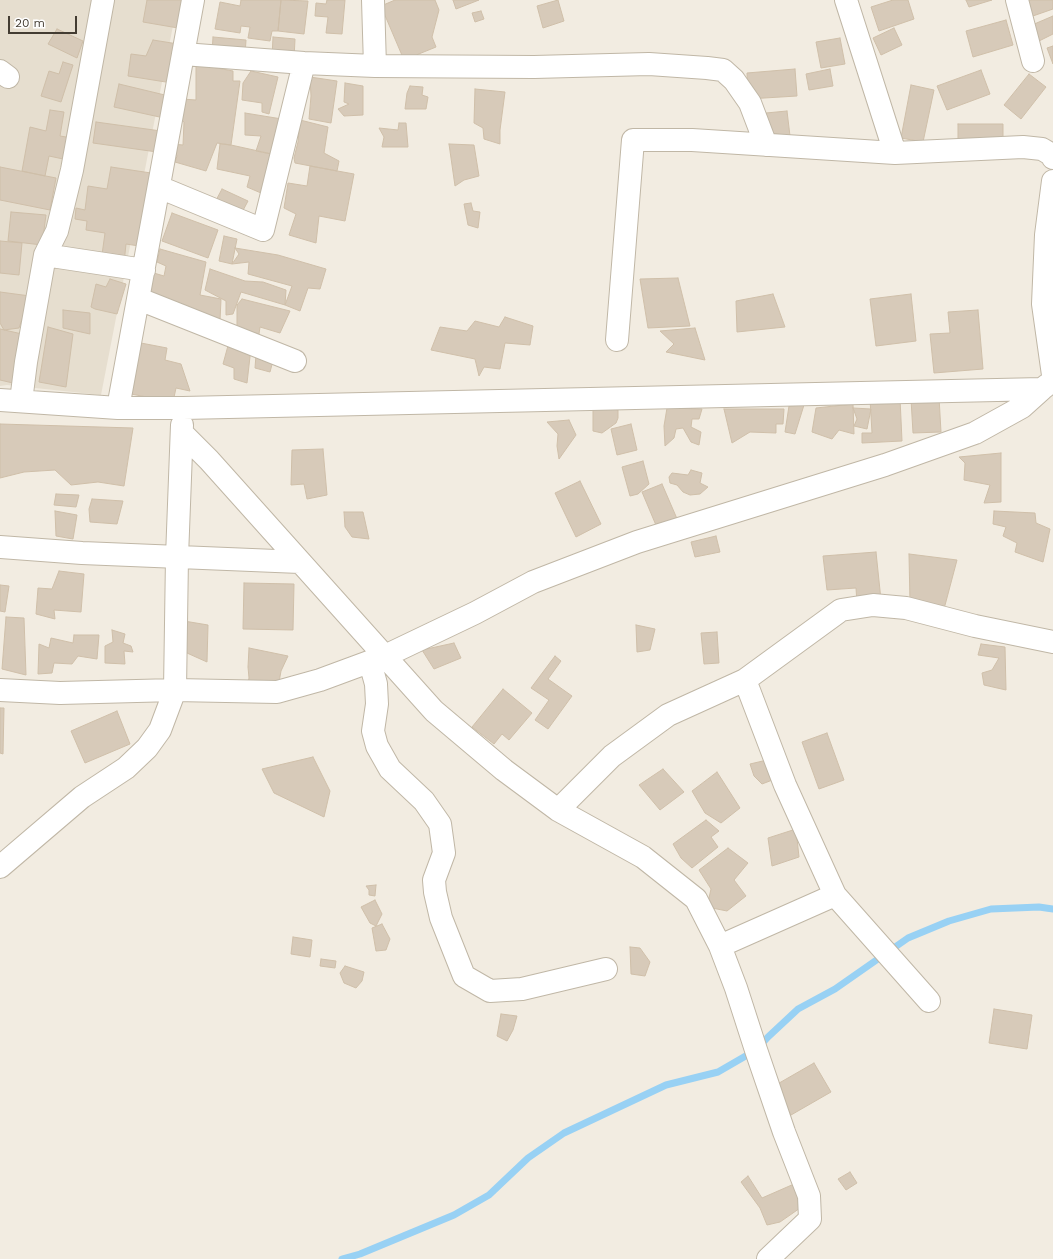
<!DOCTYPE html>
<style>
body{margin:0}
#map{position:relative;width:1053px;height:1259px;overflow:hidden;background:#f2ece1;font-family:"Work Sans",sans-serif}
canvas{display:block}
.scale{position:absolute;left:8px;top:16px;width:69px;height:18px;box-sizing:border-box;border:2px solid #433c32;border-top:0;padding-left:5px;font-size:12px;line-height:14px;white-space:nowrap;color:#433c32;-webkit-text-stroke:3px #fff;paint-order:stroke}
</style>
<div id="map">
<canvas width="1053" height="1259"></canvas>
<div class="scale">20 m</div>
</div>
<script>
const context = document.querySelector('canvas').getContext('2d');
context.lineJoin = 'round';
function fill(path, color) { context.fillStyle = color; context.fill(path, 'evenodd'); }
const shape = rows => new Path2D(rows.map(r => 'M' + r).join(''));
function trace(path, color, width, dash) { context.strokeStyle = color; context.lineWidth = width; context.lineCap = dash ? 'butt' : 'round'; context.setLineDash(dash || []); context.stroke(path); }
fill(shape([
 [0,0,178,0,101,395,7,385,0,386]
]), '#e6decf');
trace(shape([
 [342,1259,360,1254,454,1215,489,1195,528,1158,564,1133,666,1085,718,1072,756,1050,768,1037,798,1009,835,989,908,938,949,921,991,909,1039,907,1053,909]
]), '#98d1f4', 7);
const building = shape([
 [147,0,184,0,178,28,143,22,147,0],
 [241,0,281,0,278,31,272,31,270,41,248,38,250,27,241,26,240,33,215,29,220,2,240,6,241,0],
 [281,0,308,1,304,34,278,31,281,0],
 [327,0,345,0,342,34,326,33,328,17,315,16,316,3,326,4,327,0],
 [395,0,435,0,439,10,432,37,436,47,404,60,381,6,395,0],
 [453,0,479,0,456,9,453,0],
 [558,0,564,21,543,28,537,6,558,0],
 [893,0,908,0,914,19,879,31,871,7,893,0],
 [966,0,992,0,969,7,966,0],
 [1030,0,1053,0,1053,9,1030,17,1024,2,1030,0],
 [481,11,484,19,475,22,472,13,481,11],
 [1053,16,1053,34,1039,41,1032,25,1053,16],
 [1006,20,1013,45,973,57,966,31,1006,20],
 [894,28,902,45,881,55,873,38,894,28],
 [57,29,83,41,77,58,48,44,57,29],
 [213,37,246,40,245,55,212,53,213,37],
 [273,37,295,39,294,59,272,57,273,37],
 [840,38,845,64,821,68,816,42,840,38],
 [153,40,178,44,172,83,128,76,131,54,146,56,153,40],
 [1053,46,1053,64,1047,48,1053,46],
 [63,62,73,65,61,102,41,96,49,71,59,74,63,62],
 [196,64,233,71,233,81,240,81,231,145,217,143,206,171,175,162,177,156,172,144,183,145,184,122,179,118,182,99,196,100,196,64],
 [795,69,797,96,748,99,747,73,795,69],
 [830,69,833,86,809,90,806,74,830,69],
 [981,70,990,94,947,110,937,86,981,70],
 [251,71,278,77,269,114,262,112,262,103,242,100,243,83,251,71],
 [1029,74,1046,87,1021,119,1004,105,1029,74],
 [310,77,337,81,331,123,309,119,311,96,310,77],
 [345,83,363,86,363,115,344,116,338,109,349,104,344,102,345,83],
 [119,84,169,96,164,118,114,107,119,84],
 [911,85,934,90,923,142,901,138,911,85],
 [410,86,423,87,422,95,428,97,426,109,405,109,407,93,410,86],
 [475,89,505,92,500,130,500,144,484,139,483,128,474,123,475,89],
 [50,110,64,112,60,136,72,138,68,160,49,156,45,176,22,171,30,127,46,131,50,110],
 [787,111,790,136,769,133,766,113,787,111],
 [245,113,288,120,281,156,256,151,261,136,245,135,245,113],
 [300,120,328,127,324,153,339,161,337,171,295,163,294,158,298,142,300,120],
 [96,122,161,131,157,152,93,143,96,122],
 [399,123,406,123,408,147,382,147,384,137,379,128,398,130,399,123],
 [958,124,1003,124,1003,145,958,145,958,124],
 [220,144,231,145,281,156,268,196,247,187,250,176,217,169,220,144],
 [449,144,474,145,479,176,464,180,455,186,449,144],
 [310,166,354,174,345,221,319,216,316,243,289,235,296,214,284,208,288,183,307,186,310,166],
 [0,167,56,178,50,210,0,200,0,167],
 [111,167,151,173,139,246,126,244,124,263,101,262,105,233,86,230,87,221,75,219,76,208,85,210,88,186,107,189,111,167],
 [222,189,248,201,240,216,214,204,222,189],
 [471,203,473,211,480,212,478,228,468,225,464,204,471,203],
 [11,212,46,215,42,245,8,241,11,212],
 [172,213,218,230,208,258,162,241,172,213],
 [224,236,237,239,232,264,219,261,224,236],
 [0,241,22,243,19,275,0,273,0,241],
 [235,248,278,255,326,269,320,289,308,288,300,311,285,305,292,286,248,274,249,262,232,264,239,254,235,248],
 [160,249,206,262,200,295,221,299,220,321,143,299,147,271,164,276,166,266,157,262,160,249],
 [210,269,245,281,263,282,286,290,285,305,241,292,233,314,226,315,226,301,205,290,210,269],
 [678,278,690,326,648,328,640,279,678,278],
 [110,279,126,284,117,314,95,309,91,307,96,284,106,287,110,279],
 [0,292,30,296,19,328,4,330,0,323,0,292],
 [773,294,785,327,737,332,736,301,773,294],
 [911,294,916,341,876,346,870,299,911,294],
 [242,299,290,311,280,333,260,327,259,334,237,328,237,305,242,299],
 [63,310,90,313,90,334,63,328,63,310],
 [978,310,983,369,934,373,930,334,950,333,948,312,978,310],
 [505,317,533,326,530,345,505,343,500,369,484,367,479,376,475,359,431,350,440,327,467,331,475,321,499,327,505,317],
 [48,327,73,334,66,387,39,382,48,327],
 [695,328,705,360,666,352,674,344,660,331,695,328],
 [0,329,22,334,13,383,0,380,0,329],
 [229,342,251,348,247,383,234,379,234,368,223,364,229,342],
 [141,343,167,348,165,360,181,364,190,391,176,388,173,402,131,394,141,343],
 [256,355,274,357,270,372,255,368,256,355],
 [939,397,941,432,913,433,911,399,939,397],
 [900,398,902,441,862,443,862,433,872,433,870,399,900,398],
 [853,404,854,434,839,430,832,439,812,432,816,408,853,404],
 [593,405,618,410,618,418,616,423,602,433,593,431,593,405],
 [804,405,795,434,785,432,789,406,804,405],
 [667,408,702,409,699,419,692,419,691,427,701,432,699,445,691,442,683,428,676,429,674,438,665,446,664,426,667,408],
 [853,408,871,409,867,429,854,426,857,419,853,408],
 [724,409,784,409,783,424,776,424,776,433,750,432,732,443,724,409],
 [569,420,576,435,559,459,557,446,558,434,547,422,569,420],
 [0,424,133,428,124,486,98,482,71,485,55,470,24,472,0,478,0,424],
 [631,424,637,450,617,455,611,429,631,424],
 [323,449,327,495,307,499,304,484,291,485,292,450,323,449],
 [1001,453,1001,502,984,503,990,485,964,480,965,463,959,457,1001,453],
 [643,461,649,484,638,494,630,496,622,467,643,461],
 [691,470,702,473,700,483,708,487,700,494,690,495,683,492,677,485,670,483,669,477,672,473,688,475,691,470],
 [580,481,601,524,576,537,555,493,580,481],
 [662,484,678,521,658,530,642,492,662,484],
 [56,494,79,495,76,507,54,505,56,494],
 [92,499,123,501,117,524,90,522,89,509,92,499],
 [55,511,77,515,73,539,56,536,55,511],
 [994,511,1035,513,1036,523,1050,529,1043,562,1015,552,1017,543,1003,536,1006,527,993,524,994,511],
 [344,512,363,512,369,539,352,537,345,527,344,512],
 [716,536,720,552,695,557,691,542,716,536],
 [876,552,881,600,857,603,856,588,827,590,823,556,876,552],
 [909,554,957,560,944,609,910,603,909,554],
 [59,571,84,574,81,612,54,610,55,619,36,614,38,588,52,589,59,571],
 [244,583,294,584,293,630,243,629,244,583],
 [0,585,9,586,5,612,0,611,0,585],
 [6,617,24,618,26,675,2,669,6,617],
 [184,621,208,625,207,662,187,653,182,644,184,621],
 [636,625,655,629,650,650,637,652,636,625],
 [112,630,125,634,123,643,131,646,133,652,124,651,125,664,105,663,105,646,113,642,112,630],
 [717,632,719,663,704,664,701,633,717,632],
 [74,635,99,635,97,659,78,656,72,664,54,663,52,673,38,674,39,644,49,648,51,638,73,643,74,635],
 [454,643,461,658,434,669,422,650,454,643],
 [981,644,1005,647,1006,690,984,685,982,673,992,670,999,658,978,655,981,644],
 [249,648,288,656,281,671,278,688,247,687,249,678,248,667,249,648],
 [555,656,561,661,548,679,572,696,548,729,535,720,549,700,531,688,555,656],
 [503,689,532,713,509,740,502,734,494,744,472,727,503,689],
 [0,708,4,708,3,754,0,753,0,708],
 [117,711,130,744,85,763,71,731,117,711],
 [827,733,844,780,819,789,802,742,827,733],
 [313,757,330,791,324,817,274,793,262,769,313,757],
 [767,760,775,779,762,784,754,776,750,764,767,760],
 [663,769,684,792,660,810,639,785,663,769],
 [717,772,740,808,721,823,705,813,692,791,717,772],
 [706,820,719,831,711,837,718,847,692,868,681,858,673,844,706,820],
 [796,829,799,857,772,866,768,838,796,829],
 [728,848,748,863,734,880,746,896,727,911,707,907,711,889,699,870,728,848],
 [376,885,375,896,369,895,369,890,366,886,376,885],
 [375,900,382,914,376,926,370,923,361,907,375,900],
 [382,924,390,939,386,950,376,951,372,928,382,924],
 [293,937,312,940,310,957,291,954,293,937],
 [630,947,640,948,650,962,645,976,631,974,630,947],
 [321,959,336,961,335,968,320,966,321,959],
 [345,966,364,972,362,981,356,988,344,983,340,973,345,966],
 [994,1009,1032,1015,1027,1049,989,1043,994,1009],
 [501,1014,517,1016,513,1030,507,1041,497,1036,501,1014],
 [814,1063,831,1092,791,1115,774,1086,814,1063],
 [850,1172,857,1183,846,1190,838,1179,850,1172],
 [748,1176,762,1198,794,1184,803,1206,780,1222,767,1225,760,1208,741,1182,748,1176]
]);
fill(building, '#d7cab9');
trace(building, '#cfbfa9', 1);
const minor = shape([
 [373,0,375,66],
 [846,0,895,153],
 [1017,0,1033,61],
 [183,54,304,63,375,66,534,67,649,64,707,68,723,70,734,80,750,103,766,145],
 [0,71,8,77],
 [1053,181,1046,235,1043,304,1053,375],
 [159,187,263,230,304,63],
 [45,255,144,270],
 [139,299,295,361],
 [617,340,633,140,692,140,895,153,1023,147,1042,149,1052,155,1053,158],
 [0,400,118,408,183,408,1042,389,1047,385],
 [21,401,26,362,45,255,57,231,72,170,103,0],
 [118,408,193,0],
 [182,433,209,460,434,711,504,770,558,810,643,857,696,899,720,946,736,988,756,1050,784,1132,809,1196,810,1219,768,1259],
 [0,547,82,553,300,562],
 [370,662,376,684,377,704,373,731,377,746,390,769,424,801,440,824,444,853,434,880,435,892,441,918,464,976,490,991,522,989,606,969],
 [745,680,785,785,835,895,929,1001],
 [0,690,60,693,175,690,277,692,320,680,385,656,475,613,533,582,637,542,885,465,975,433,1022,407,1042,389],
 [558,810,612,756,668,715,745,680,841,610,873,605,906,608,975,626,1053,642],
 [0,867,82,797,126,768,147,748,160,730,175,690,177,557,182,425],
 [720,946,835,895]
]);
trace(minor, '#c0b7a6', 24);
trace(minor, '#fff', 22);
</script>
